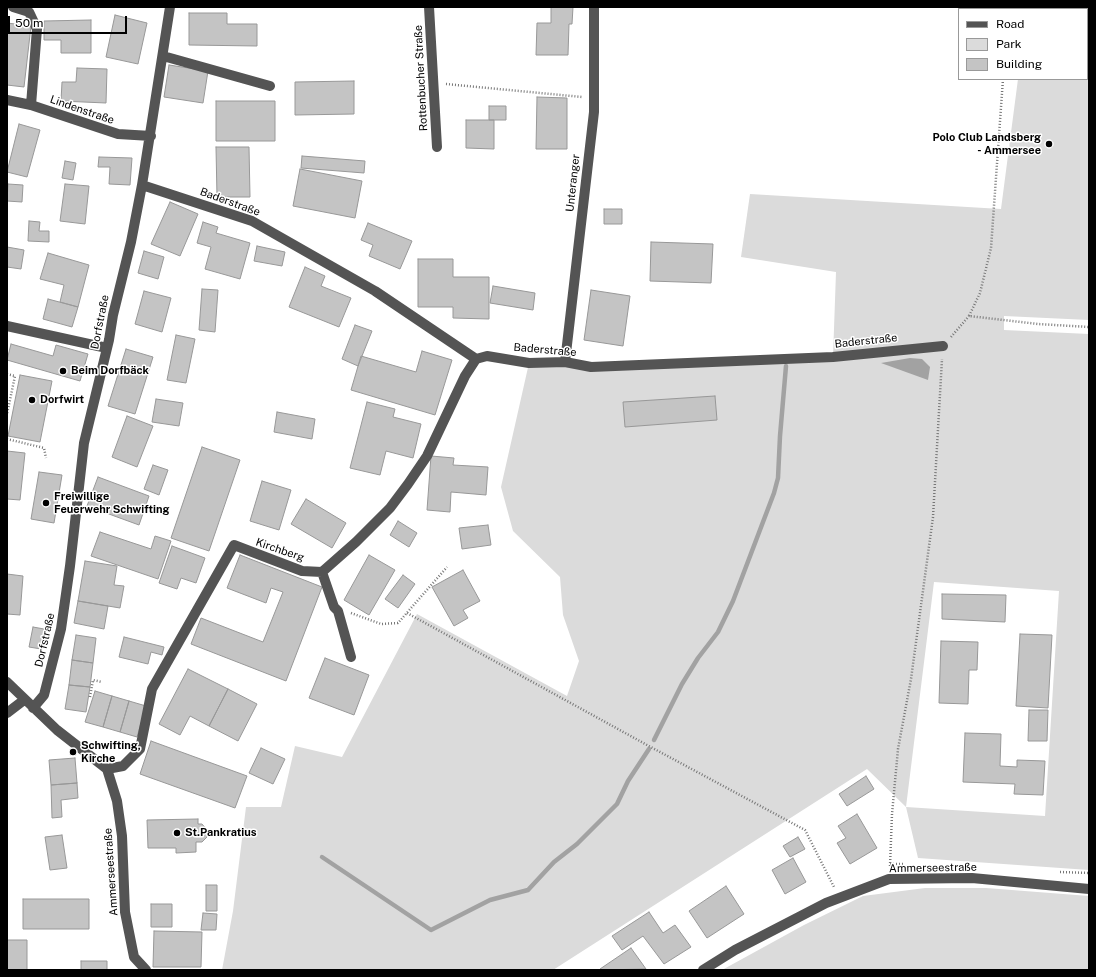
<!DOCTYPE html>
<meta charset="utf-8">
<style>
body{margin:0}
#map{position:relative;width:1096px;height:977px;overflow:hidden;background:#fff;font-family:"Public Sans",sans-serif}
canvas{display:block}
.frame{position:absolute;inset:0;border:8px solid #000;pointer-events:none}
.legend{position:absolute;left:958px;top:8px;width:130px;height:72px;box-sizing:border-box;background:#fff;border:1px solid #999;margin:0;padding:5px 7px;list-style:none;font-size:12px;color:#000}
.legend li{display:flex;align-items:center;gap:8px;height:20px}
.legend b{width:20px;border:1px solid #999}
.scale{position:absolute;left:8px;top:16px;width:119px;height:18px;box-sizing:border-box;border:2px solid #000;border-top:0;padding-left:5px;font-size:12px;line-height:14px;white-space:nowrap;color:#000;-webkit-text-stroke:3px #fff;paint-order:stroke}
</style>
<div id="map">
<canvas width="1096" height="977"></canvas>
<div class="frame"></div>
<ul class="legend">
<li><b style="height:5px;background:#545454"></b>Road</li>
<li><b style="height:11px;background:#dbdbdb"></b>Park</li>
<li><b style="height:11px;background:#c4c4c4"></b>Building</li>
</ul>
<div class="scale">50 m</div>
</div>
<script>
const context = document.querySelector('canvas').getContext('2d');
context.lineJoin = 'round';
function fill(path, color) { context.fillStyle = color; context.fill(path, 'evenodd'); }
const shape = rows => new Path2D(rows.map(r => 'M' + r).join(''));
function trace(path, color, width, dash) { context.strokeStyle = color; context.lineWidth = width; context.lineCap = dash ? 'butt' : 'round'; context.setLineDash(dash || []); context.stroke(path); }
function drawText(font, color, halo, rows, align = 'center') {
  context.font = font + ' "Public Sans",sans-serif'; context.lineWidth = 3; context.setLineDash([]); context.textBaseline = 'middle'; context.strokeStyle = halo; context.fillStyle = color; for (const [text, x, y, turn = 0] of rows) {
    context.save(); context.translate(x, y); context.rotate((+turn || 0) * Math.PI / 180); context.textAlign = isNaN(turn) ? turn : align; if (halo) context.strokeText(text, 0, 0); context.fillText(text, 0, 0); context.restore();
  }
}
fill(shape([
 [1028,7,1089,7,1089,320,1004,316,1004,330,1089,334,1089,870,918,858,906,807,867,769,553,970,222,970,233,911,246,807,281,807,295,746,342,757,417,614,567,696,579,661,563,615,560,577,513,531,501,487,529,363,591,367,833,357,836,272,741,257,750,194,1001,209,1018,79,1087,79,1087,9,1028,9],
 [934,582,1059,591,1045,816,906,807],
 [925,888,986,888,1089,896,1089,970,722,970,804,925,863,896]
]), '#dbdbdb');
fill(shape([
 [910,358,922,359,930,367,928,380,881,363]
]), '#a2a2a2');
trace(shape([
 [654,740,682,684,698,658,718,632,733,601,774,493,778,478,780,436,786,366],
 [322,857,431,930,490,900,528,890,554,862,577,844,617,804,628,781,649,749]
]), '#a2a2a2', 4.5);
const building = shape([
 [551,7,573,7,572,24,569,24,568,55,536,55,537,23,551,23,551,7],
 [189,13,227,13,227,24,257,24,257,46,189,45,189,13],
 [115,15,147,23,138,64,106,57,115,15],
 [91,20,91,53,61,53,61,40,44,40,44,21,91,20],
 [7,23,31,26,24,87,7,85,7,23],
 [169,65,208,71,203,103,164,97,169,65],
 [77,68,107,69,106,103,61,101,62,82,76,82,77,68],
 [354,81,354,114,295,115,295,82,354,81],
 [537,97,567,98,567,149,536,149,537,97],
 [216,101,275,101,275,141,216,141,216,101],
 [489,106,506,106,506,120,489,120,489,106],
 [466,120,494,120,494,149,466,148,466,120],
 [19,124,40,130,27,177,7,172,19,124],
 [216,147,249,147,250,197,217,197,216,147],
 [302,156,365,161,364,173,301,168,302,156],
 [99,157,132,158,130,185,109,184,110,167,98,167,99,157],
 [65,161,76,163,73,180,62,178,65,161],
 [300,169,362,181,355,218,293,206,300,169],
 [8,184,23,185,22,202,7,201,8,184],
 [65,184,89,186,85,224,60,221,65,184],
 [170,202,198,214,180,256,151,244,170,202],
 [604,209,622,209,622,224,604,224,604,209],
 [29,221,40,222,39,231,49,231,49,242,28,241,29,221],
 [203,222,218,227,216,233,250,243,240,279,205,269,211,247,197,243,203,222],
 [368,223,412,241,400,269,369,256,373,245,361,240,368,223],
 [651,242,713,244,711,283,650,281,651,242],
 [257,246,285,252,282,266,254,261,257,246],
 [7,247,24,250,21,269,7,267,7,247],
 [144,251,164,257,158,279,138,273,144,251],
 [48,253,89,265,78,307,60,302,64,285,40,279,48,253],
 [418,259,453,259,453,277,489,277,489,319,453,318,453,307,418,307,418,259],
 [305,267,325,276,321,286,351,298,339,327,289,307,305,267],
 [493,286,535,293,533,310,490,303,493,286],
 [202,289,218,290,215,332,199,330,202,289],
 [591,290,630,296,623,346,584,340,591,290],
 [144,291,171,298,162,332,135,324,144,291],
 [48,299,78,307,72,327,43,319,48,299],
 [355,325,372,331,358,366,342,359,355,325],
 [176,335,195,339,186,383,167,380,176,335],
 [11,344,53,356,56,345,88,354,80,381,7,360,11,344],
 [126,349,153,357,135,414,108,406,126,349],
 [422,351,452,360,435,415,351,390,361,356,416,372,422,351],
 [20,375,52,381,40,442,8,436,20,375],
 [715,396,717,420,625,427,623,402,715,396],
 [156,399,183,403,179,426,152,422,156,399],
 [367,402,395,409,393,417,421,424,413,458,386,451,380,475,350,468,367,402],
 [277,412,315,419,312,439,274,432,277,412],
 [127,416,153,426,137,467,112,457,127,416],
 [202,447,240,460,209,551,171,538,202,447],
 [7,451,25,453,20,500,7,499,7,451],
 [431,456,454,458,453,465,488,467,486,495,451,492,450,512,427,510,431,456],
 [153,465,168,470,159,495,144,489,153,465],
 [39,472,62,475,54,523,31,519,39,472],
 [98,477,149,496,139,525,87,506,98,477],
 [262,481,291,490,279,530,250,521,262,481],
 [306,499,346,523,332,548,291,524,306,499],
 [398,521,417,533,409,547,390,535,398,521],
 [488,525,491,545,462,549,459,528,488,525],
 [100,532,151,549,155,536,171,541,158,579,91,556,100,532],
 [172,546,205,558,196,583,181,578,177,589,159,583,172,546],
 [240,555,322,587,286,681,191,644,201,618,263,642,283,592,271,588,266,603,227,588,240,555],
 [369,555,395,570,369,615,344,600,369,555],
 [85,561,117,566,114,585,124,586,120,608,78,601,85,561],
 [463,570,480,601,463,610,468,618,454,626,432,587,463,570],
 [7,574,23,576,20,615,7,614,7,574],
 [403,575,415,584,398,608,385,599,403,575],
 [942,594,1006,595,1005,622,942,619,942,594],
 [78,601,108,606,104,629,74,623,78,601],
 [33,627,44,629,41,649,29,647,33,627],
 [1020,634,1052,635,1048,708,1016,706,1020,634],
 [76,635,96,638,93,663,72,660,76,635],
 [124,637,164,647,162,655,151,652,148,664,119,657,124,637],
 [941,641,978,642,977,670,969,670,968,704,939,703,941,641],
 [325,658,369,675,354,715,309,698,325,658],
 [72,660,93,663,90,687,69,685,72,660],
 [188,669,228,689,209,726,190,716,180,735,159,724,188,669],
 [69,685,90,687,86,712,65,709,69,685],
 [228,689,257,704,238,741,209,726,228,689],
 [95,691,112,696,103,727,85,722,95,691],
 [112,696,129,701,120,732,103,727,112,696],
 [129,701,146,706,137,737,120,732,129,701],
 [1029,710,1048,710,1047,741,1028,741,1029,710],
 [965,733,1001,734,1000,766,1017,767,1017,760,1045,761,1043,795,1014,794,1015,784,963,782,965,733],
 [151,741,247,776,235,808,140,774,151,741],
 [261,748,285,759,273,784,249,773,261,748],
 [75,758,77,783,51,785,49,760,75,758],
 [866,776,874,789,847,806,839,794,866,776],
 [77,783,78,798,61,800,62,817,52,818,51,785,77,783],
 [857,814,877,848,850,864,837,843,846,838,838,826,857,814],
 [198,819,198,824,202,824,207,830,207,837,202,842,196,842,196,852,176,853,176,848,148,848,147,820,198,819],
 [62,835,67,868,50,870,45,837,62,835],
 [798,837,805,849,790,857,783,846,798,837],
 [793,858,806,882,785,894,772,870,793,858],
 [206,885,217,885,217,911,206,911,206,885],
 [726,886,744,914,707,938,689,911,726,886],
 [23,899,89,899,89,929,23,929,23,899],
 [151,904,172,904,172,927,151,927,151,904],
 [649,912,663,933,675,925,691,947,664,964,643,936,622,950,612,936,649,912],
 [203,913,217,914,216,930,201,930,203,913],
 [154,931,202,932,201,967,153,967,154,931],
 [7,940,27,940,27,970,7,970,7,940],
 [631,948,646,969,601,970,600,969,631,948],
 [81,961,107,961,107,970,81,970,81,961]
]);
fill(building, '#c4c4c4');
trace(building, '#989898', 1);
trace(shape([
 [1012,9,1012,7],
 [1003,79,991,248,980,293,969,316,1038,324,1089,327],
 [446,84,582,97],
 [951,337,969,316],
 [7,374,15,376,7,414],
 [7,439,44,448,46,458],
 [351,613,381,624,398,623,447,567],
 [407,613,647,745,805,830,834,887],
 [90,697,93,680,102,682],
 [890,864,905,864],
 [890,866,892,814,898,749,911,679,933,517,942,359],
 [1060,872,1089,873]
]), '#767676', 2.5, [1, 2]);
trace(shape([
 [13,7,29,12,37,29,31,105],
 [429,7,437,147],
 [163,56,270,86],
 [7,100,31,105,118,134,151,136],
 [142,185,252,221,375,291,476,359],
 [7,326,107,348],
 [476,359,487,356,529,363,565,362,591,367,833,357,943,346],
 [565,362,594,112,594,7],
 [322,572,334,607,338,611,351,657],
 [7,682,57,730,107,769],
 [33,708,44,695,61,629,70,566,84,443,109,340,113,315,131,242,142,185,170,7],
 [7,713,24,700],
 [107,769,123,766,140,749,152,689,234,545,302,571,322,572,356,542,390,508,408,484,427,456,465,376,476,359],
 [107,769,117,801,122,836,125,912,134,957,146,970],
 [703,970,735,950,826,903,889,879,972,878,1089,889]
]), '#545454', 10);
for (const [x, y, r, color] of [
 [1049,144,4,"#000"],
 [63,371,4,"#000"],
 [32,400,4,"#000"],
 [46,503,4,"#000"],
 [73,752,4,"#000"],
 [177,833,4,"#000"]
]) { const dot = new Path2D(); dot.arc(x, y, r, 0, 2 * Math.PI); context.fillStyle = color; context.fill(dot); trace(dot, '#fff', 1.5); }
drawText('11px', '#000', '#fff', [
 ["Rottenbucher Straße",421,78,-93],
 ["Lindenstraße",82,110,19],
 ["Unteranger",573,183,-84],
 ["Baderstraße",230,202,20],
 ["Dorfstraße",100,322,-79],
 ["Baderstraße",866,341,-6],
 ["Baderstraße",545,350,5],
 ["Kirchberg",280,550,19],
 ["Dorfstraße",45,640,-77],
 ["Ammerseestraße",933,868,-1],
 ["Ammerseestraße",111,872,-94]
]);
drawText('bold 11px', '#000', '#fff', [
 ["Polo Club Landsberg",1041,138,"right"],
 ["- Ammersee",1041,151,"right"],
 ["Beim Dorfbäck",71,371],
 ["Dorfwirt",40,400],
 ["Freiwillige",54,497],
 ["Feuerwehr Schwifting",54,510],
 ["Schwifting,",81,746],
 ["Kirche",81,759],
 ["St.Pankratius",185,833]
], 'left');
</script>
